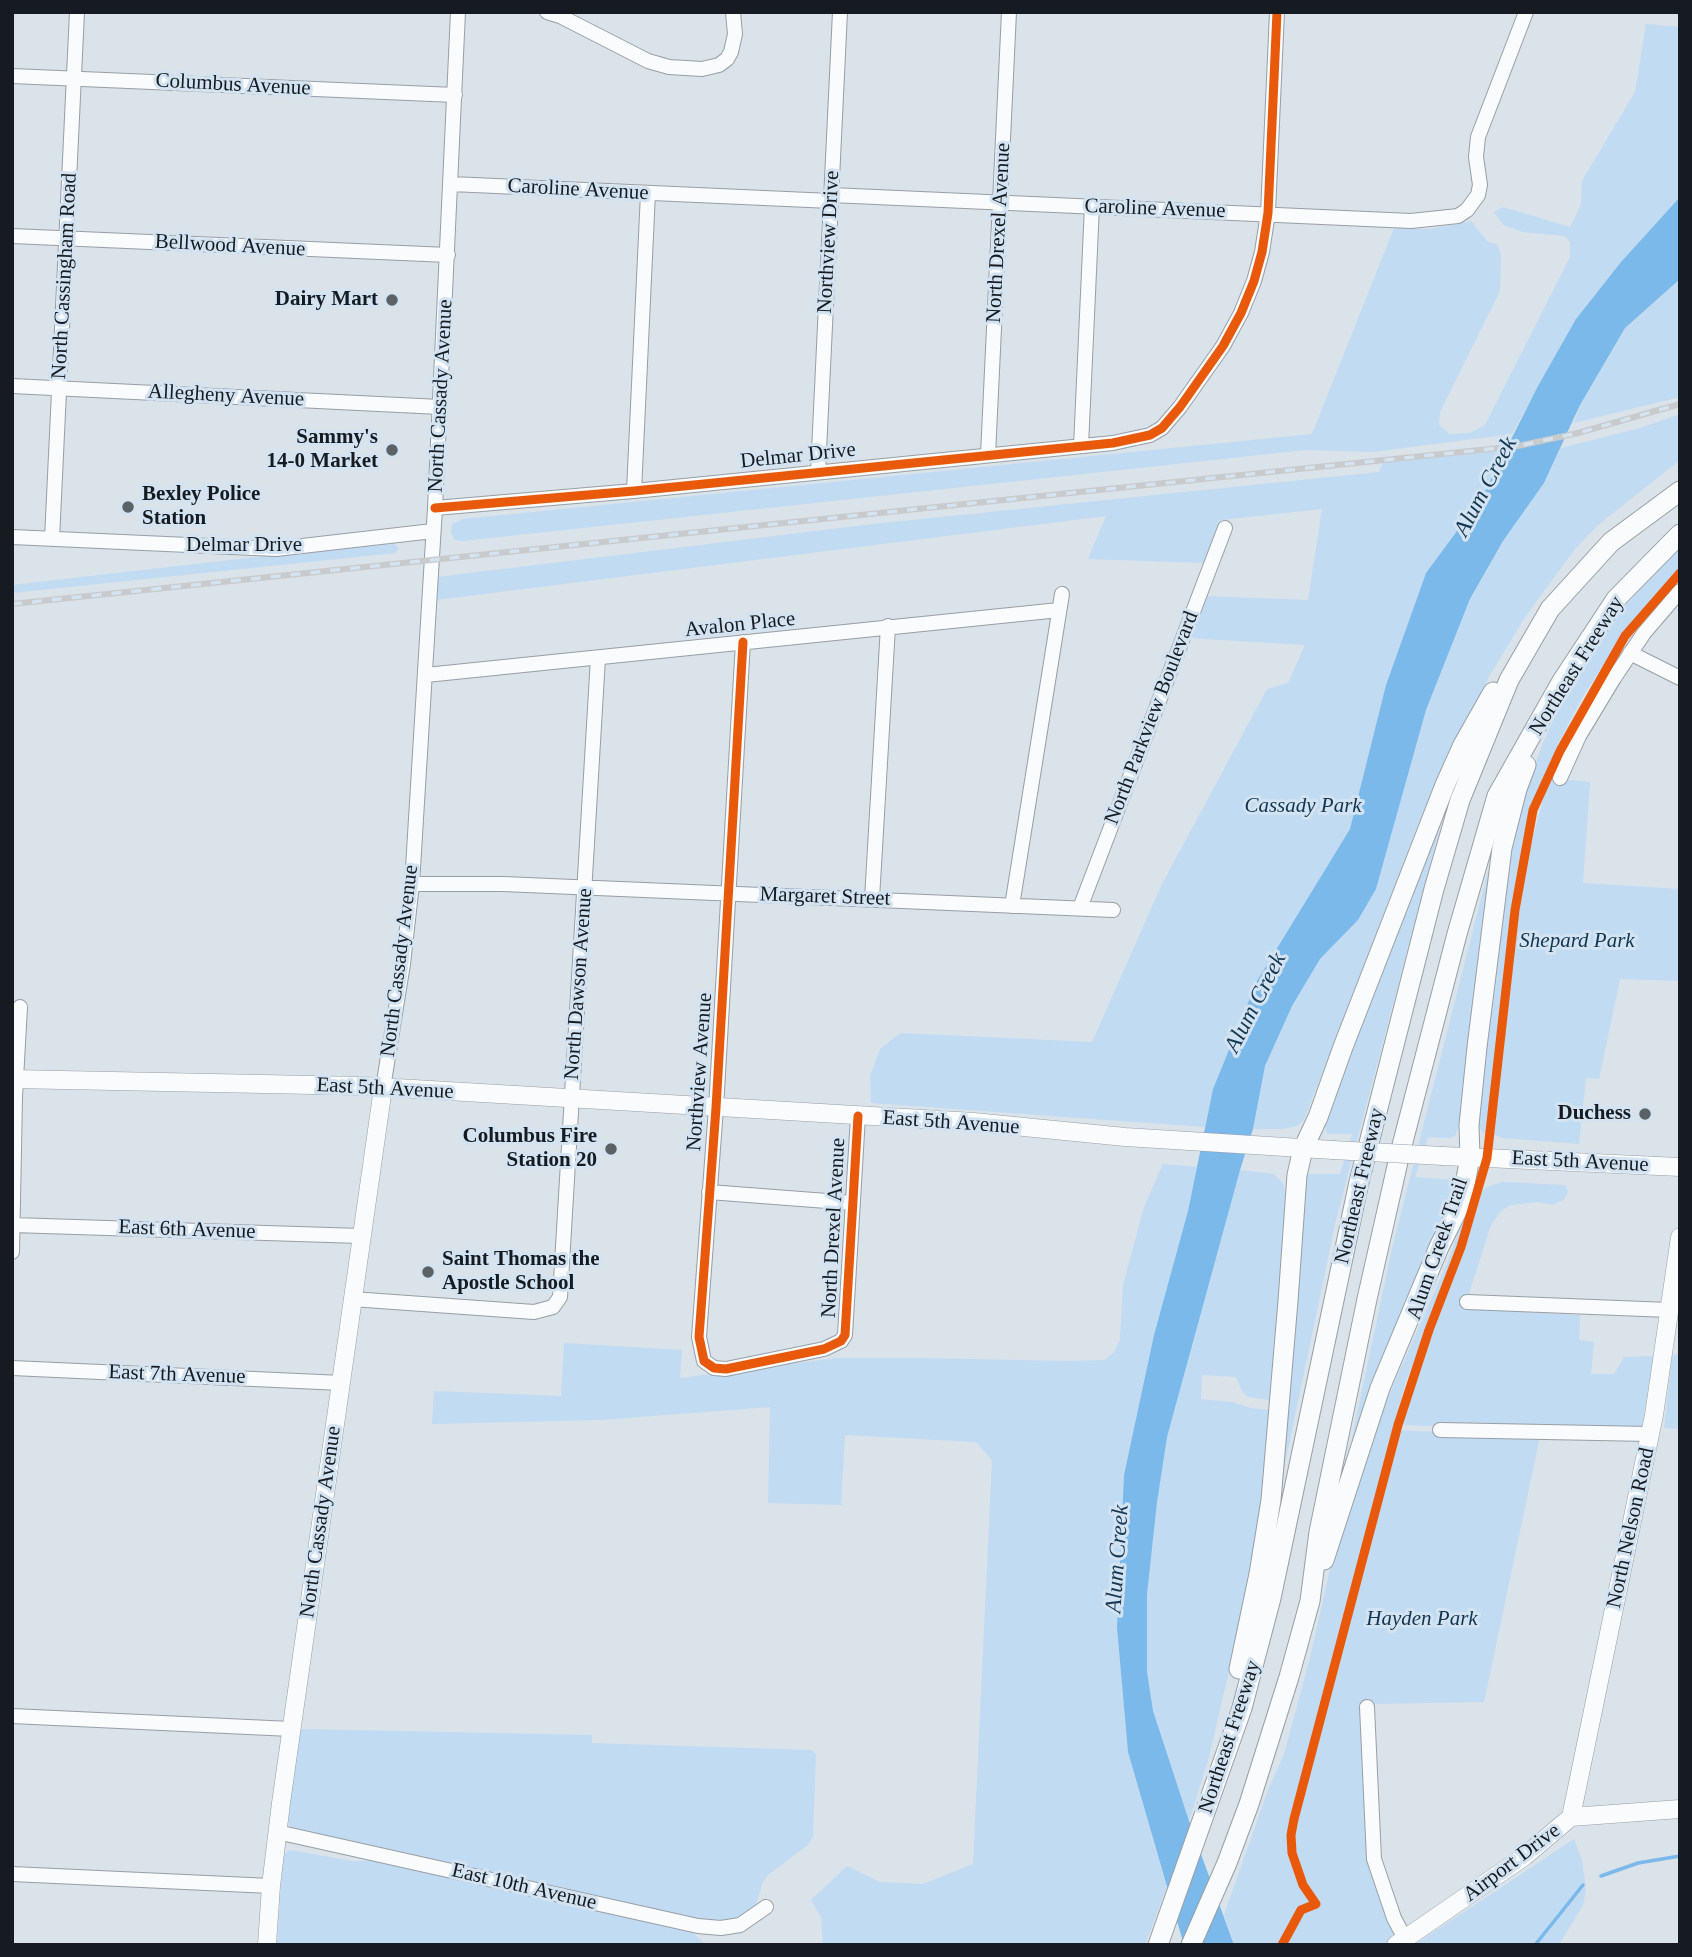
<!DOCTYPE html>
<style>
body{margin:0}
#map{position:relative;width:1692px;height:1957px;overflow:hidden;background:#dae2ea;font-family:Georgia,serif}
canvas{display:block}
.frame{position:absolute;inset:0;border:14px solid #151b20;pointer-events:none}
</style>
<div id="map">
<canvas width="1692" height="1957"></canvas>
<div class="frame"></div>
</div>
<script>
const context = document.querySelector('canvas').getContext('2d');
context.lineJoin = 'round';
function fill(path, color) { context.fillStyle = color; context.fill(path, 'evenodd'); }
const shape = rows => new Path2D(rows.map(r => 'M' + r).join(''));
function trace(path, color, width, dash) { context.strokeStyle = color; context.lineWidth = width; context.lineCap = dash ? 'butt' : 'round'; context.setLineDash(dash || []); context.stroke(path); }
function drawText(font, color, halo, rows, align = 'center') {
  context.font = font + ' Georgia,serif'; context.lineWidth = 6; context.setLineDash([]); context.textBaseline = 'middle'; context.strokeStyle = halo; context.fillStyle = color; for (const [text, x, y, turn = 0] of rows) {
    context.save(); context.translate(x, y); context.rotate((+turn || 0) * Math.PI / 180); context.textAlign = isNaN(turn) ? turn : align; if (halo) context.strokeText(text, 0, 0); context.fillText(text, 0, 0); context.restore();
  }
}
fill(shape([
 [1646,24,1680,27,1680,197,1621,262,1576,319,1512,434,1373,452,1306,450,462,541,455,540,451,533,452,524,463,519,1312,434,1394,228,1430,229,1471,221,1488,242,1497,244,1501,255,1500,291,1440,412,1439,425,1450,434,1470,433,1485,425,1570,257,1570,242,1564,236,1523,232,1503,225,1494,212,1503,207,1570,227,1581,205,1582,181,1635,92],
 [1680,279,1680,397,1574,423,1580,405,1625,328],
 [1680,414,1680,460,1597,526,1575,549,1525,617,1490,675,1462,730,1419,822,1304,1120,1297,1126,1283,1129,1253,1129,1265,1066,1292,1006,1320,959,1358,920,1376,889,1426,710,1470,600,1503,541,1544,483,1561,448,1640,428],
 [1508,447,1482,497,1426,573,1386,685,1350,829,1257,981,1213,1089,1205,1127,871,1103,870,1076,880,1049,900,1033,1092,1042,1162,884,1267,689,1288,683,1305,645,1188,638,1204,596,1308,600,1322,509,1221,520,1204,563,1088,559,1106,516,436,600,437,577,873,524,1379,472,1384,460],
 [394,544,399,548,395,553,12,593,12,585,291,553],
 [1680,545,1680,568,1606,661,1583,696,1558,744,1537,796,1520,867,1487,1122,1486,1132,1483,1134,1477,1123,1508,863,1527,789,1542,745,1567,689,1606,627],
 [1622,651,1625,654,1559,779,1590,782,1583,883,1680,889,1680,981,1620,979,1599,1079,1586,1078,1579,1144,1503,1138,1492,1134,1523,881,1530,849,1548,781,1574,726,1609,666],
 [1442,819,1336,1220,1281,1482,1307,1174,1340,1174,1352,1134,1327,1134,1324,1119],
 [1488,871,1492,872,1460,1123,1455,1136,1450,1138,1428,1137,1415,1177,1455,1180,1455,1192,1357,1440,1352,1438,1392,1249],
 [1163,1164,1197,1167,1188,1211,1154,1335,1124,1475,1117,1628,1128,1752,1167,1887,1145,1945,823,1945,821,1917,811,1900,847,1866,880,1882,923,1884,973,1864,992,1460,976,1442,845,1435,841,1505,768,1503,770,1407,600,1420,432,1424,434,1391,561,1396,564,1343,682,1350,680,1378,836,1358,921,1358,1067,1361,1105,1360,1114,1352,1120,1340,1123,1285,1144,1207],
 [1223,1168,1274,1174,1283,1183,1285,1193,1283,1240,1269,1400,1248,1397,1242,1391,1236,1377,1202,1375,1201,1399,1232,1402,1251,1408,1269,1410,1261,1507,1250,1581,1209,1757,1189,1821,1184,1806,1136,1709,1149,1472,1173,1415,1184,1374],
 [1502,1182,1566,1185,1568,1192,1564,1199,1553,1205,1538,1202,1510,1205,1501,1211,1491,1225,1464,1309,1580,1315,1579,1340,1594,1342,1591,1374,1614,1374,1624,1357,1654,1356,1641,1431,1430,1426,1405,1425,1401,1422,1414,1373,1451,1282,1481,1192,1487,1187],
 [1478,1187,1443,1291,1406,1381,1392,1430,1540,1436,1484,1702,1373,1704,1379,1863,1406,1931,1383,1945,1234,1945,1224,1915,1268,1790,1284,1754,1310,1658,1338,1534,1374,1429,1449,1259,1468,1204,1470,1194],
 [1680,1353,1680,1429,1664,1428,1672,1356],
 [300,1729,592,1735,592,1743,811,1750,816,1754,813,1837,809,1844,768,1875,763,1882,755,1908,745,1916,725,1923,706,1923,295,1832,289,1825,288,1816],
 [1574,1839,1582,1860,1586,1890,1583,1905,1559,1945,1414,1945],
 [291,1850,352,1861,371,1861,691,1931,706,1945,277,1945,283,1858,287,1851]
]), '#c1dbf2');
fill(shape([
 [1680,197,1680,279,1625,328,1580,405,1544,483,1503,541,1470,599,1426,710,1376,889,1358,920,1320,959,1292,1006,1265,1066,1253,1129,1240,1170,1167,1437,1157,1502,1147,1594,1147,1672,1153,1711,1189,1821,1234,1945,1184,1945,1128,1752,1117,1628,1124,1475,1154,1335,1188,1211,1213,1089,1257,981,1350,829,1386,685,1426,573,1482,497,1538,386,1576,319,1621,262]
]), '#7ab9ea');
trace(shape([
 [1601,1876,1638,1863,1680,1856],
 [1535,1945,1583,1885]
]), '#7ab9ea', 3.5);
const minor = shape([
 [547,12,560,16,648,61,669,67,702,69,719,65,727,59,731,52,735,34,733,12],
 [12,76,455,95],
 [451,184,831,201],
 [831,195,1411,221,1458,216,1467,210,1478,195,1480,185,1476,157,1478,137,1526,12],
 [12,236,448,255],
 [12,386,440,407],
 [1081,446,1092,206],
 [988,455,1009,12],
 [818,472,840,12],
 [634,491,648,193],
 [435,508,634,491,1113,443,1150,435,1162,428,1180,407,1223,346,1241,313,1254,281,1262,252,1268,213,1277,12],
 [12,537,276,549,433,531],
 [52,539,77,12],
 [743,642,716,1108,699,1337,704,1361,714,1368,726,1369,824,1349,841,1341,845,1335,858,1116],
 [1630,653,1680,678],
 [426,675,1059,610],
 [1560,778,1579,736,1614,678,1644,633,1680,591],
 [412,884,503,884,1113,910],
 [872,899,888,626],
 [1012,906,1062,594],
 [1080,908,1225,528],
 [383,1088,403,964,412,884,435,508,458,12],
 [709,1192,853,1203],
 [12,1225,361,1236],
 [12,1252,15,1097,20,1007],
 [352,1299,534,1312,553,1307,560,1297,598,658],
 [1467,1302,1669,1310],
 [12,1368,342,1383],
 [1440,1430,1650,1434],
 [1367,1707,1374,1859,1394,1918,1405,1939],
 [12,1716,291,1729],
 [277,1832,698,1926,721,1928,740,1925,766,1907],
 [12,1874,271,1886]
]);
const major = shape([
 [12,1079,363,1086,974,1122,1125,1137,1333,1150],
 [1443,1156,1680,1167],
 [1571,1817,1654,1415,1680,1237],
 [267,1945,271,1886,281,1803,383,1088],
 [1396,1945,1525,1856,1571,1817,1680,1809]
]);
const highway = shape([
 [1324,1560,1380,1388,1439,1247,1462,1201,1470,1157,1469,1125,1477,1047,1502,848,1517,789,1526,765],
 [1239,1669,1259,1574,1271,1500,1288,1301,1297,1175,1303,1149,1318,1117,1343,1047,1445,785,1463,745,1493,692],
 [1158,1945,1242,1708,1271,1598,1359,1182,1434,889,1460,800,1509,680,1550,609,1611,542,1680,491],
 [1191,1945,1227,1863,1249,1804,1289,1677,1310,1601,1319,1532,1367,1299,1400,1153,1457,934,1497,796,1562,681,1616,599,1680,534]
]);
trace(minor, '#989ea5', 16);
trace(major, '#989ea5', 19);
trace(highway, '#989ea5', 21);
trace(minor, '#f9fbfc', 14);
trace(major, '#f9fbfc', 18);
trace(highway, '#f9fbfc', 19);
const rail = shape([
 [12,604,1518,446,1578,433,1680,404]
]);
trace(rail, '#c8cacc', 6);
trace(rail, '#d3e3f1', 3.5, [10]);
const majorBridge = shape([
 [1333,1150,1443,1156]
]);
trace(majorBridge, '#989ea5', 19, []);
trace(majorBridge, '#f9fbfc', 18);
trace(shape([
 [435,508,634,491,1113,443,1150,435,1162,428,1180,407,1223,346,1241,313,1254,281,1262,252,1268,213,1277,12],
 [743,642,716,1108,699,1337,704,1361,714,1368,726,1369,824,1349,841,1341,845,1335,858,1116],
 [1282,1945,1301,1910,1316,1904,1303,1885,1292,1853,1291,1835,1294,1819,1398,1425,1429,1330,1461,1247,1487,1158,1515,910,1533,810,1560,751,1625,636,1680,573]
]), '#e8590c', 9);
for (const [x, y, r, color] of [
 [392,300,7,"#5a6167"],
 [392,450,7,"#5a6167"],
 [128,507,7,"#5a6167"],
 [1645,1114,7,"#5a6167"],
 [611,1149,7,"#5a6167"],
 [428,1272,7,"#5a6167"]
]) { const dot = new Path2D(); dot.arc(x, y, r, 0, 2 * Math.PI); context.fillStyle = color; context.fill(dot); trace(dot, '#d3e3f1', 2.5); }
drawText('21px', '#151b20', '#d3e3f1', [
 ["Columbus Avenue",233,85,3],
 ["Caroline Avenue",578,190,3],
 ["Caroline Avenue",1155,209,2],
 ["North Drexel Avenue",999,233,-87],
 ["Northview Drive",829,242,-87],
 ["Bellwood Avenue",230,246,3],
 ["North Cassingham Road",65,276,-87],
 ["Allegheny Avenue",226,396,3],
 ["North Cassady Avenue",441,396,-87],
 ["Delmar Drive",798,456,-6],
 ["Delmar Drive",244,545],
 ["Avalon Place",740,625,-6],
 ["Northeast Freeway",1577,666,-58],
 ["North Parkview Boulevard",1152,718,-69],
 ["Margaret Street",825,897,2],
 ["North Cassady Avenue",400,961,-83],
 ["North Dawson Avenue",579,984,-86],
 ["Northview Avenue",700,1072,-86],
 ["East 5th Avenue",385,1089,3],
 ["East 5th Avenue",951,1123,4],
 ["East 5th Avenue",1580,1162,3],
 ["Northeast Freeway",1360,1186,-77],
 ["North Drexel Avenue",834,1228,-87],
 ["East 6th Avenue",187,1230,2],
 ["Alum Creek Trail",1438,1249,-71],
 ["East 7th Avenue",177,1375,2],
 ["North Cassady Avenue",321,1522,-82],
 ["North Nelson Road",1631,1528,-78],
 ["Northeast Freeway",1230,1737,-72],
 ["Airport Drive",1512,1863,-37],
 ["East 10th Avenue",524,1887,13]
]);
drawText('bold 21px', '#151b20', '#d3e3f1', [
 ["Dairy Mart",378,300],
 ["Sammy's",378,438],
 ["14-0 Market",378,462],
 ["Bexley Police",142,495,"left"],
 ["Station",142,519,"left"],
 ["Duchess",1631,1114],
 ["Columbus Fire",597,1137],
 ["Station 20",597,1161],
 ["Saint Thomas the",442,1260,"left"],
 ["Apostle School",442,1284,"left"]
], 'right');
drawText('italic 21px', '#123652', '#d3e3f1', [
 ["Cassady Park",1303,806],
 ["Shepard Park",1577,941],
 ["Hayden Park",1422,1619]
]);
drawText('italic 23px', '#153955', '#d3e3f1', [
 ["Alum Creek",1486,487,-62],
 ["Alum Creek",1256,1003,-63],
 ["Alum Creek",1118,1559,-86]
]);
</script>
